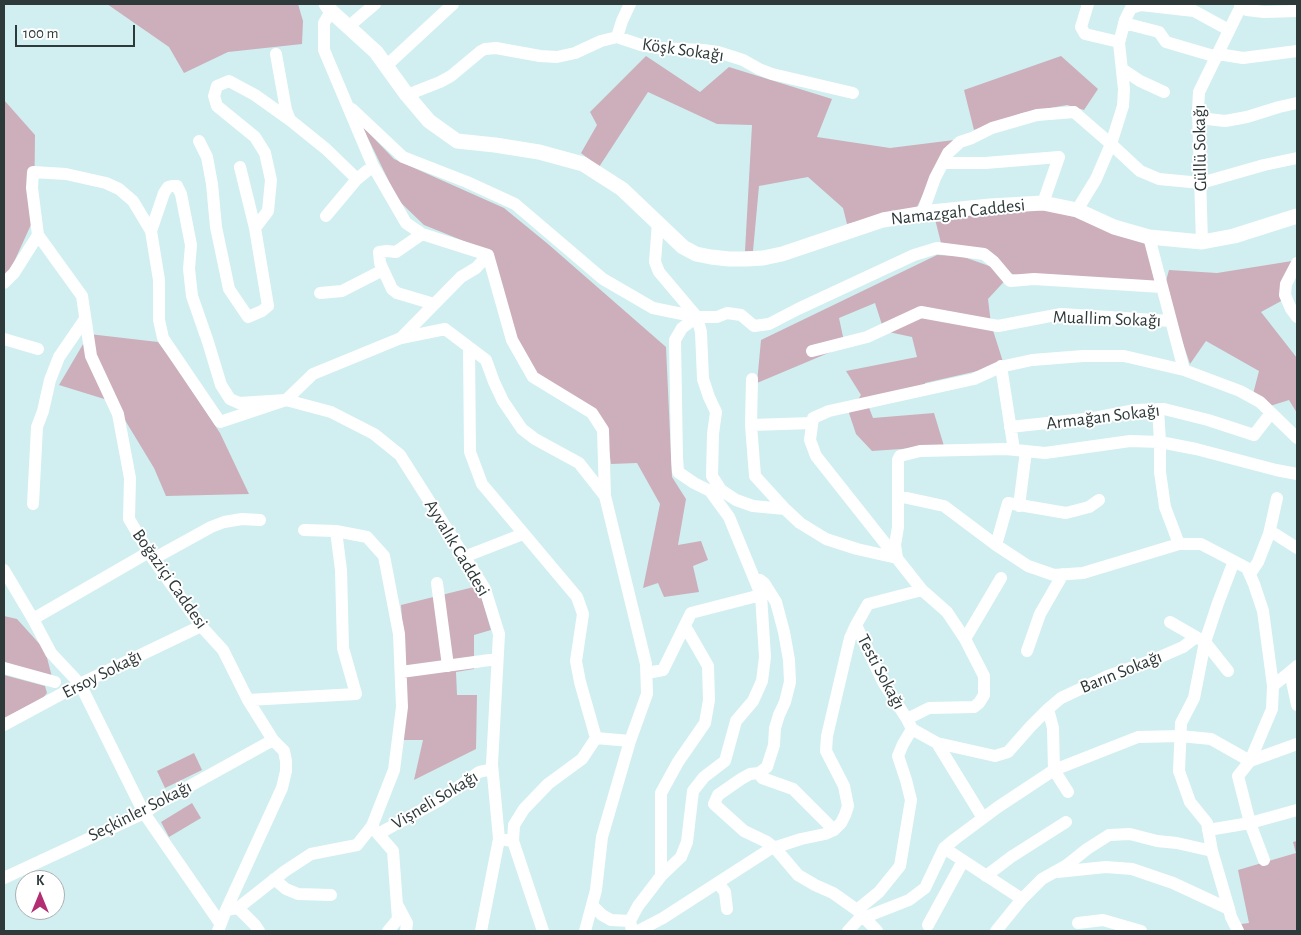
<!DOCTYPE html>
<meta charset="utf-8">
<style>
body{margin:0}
#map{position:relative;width:1301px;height:935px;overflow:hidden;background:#d1eff0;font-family:"Alegreya Sans",sans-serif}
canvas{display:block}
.frame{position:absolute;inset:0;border:5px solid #2e393a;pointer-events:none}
.north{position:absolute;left:15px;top:870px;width:50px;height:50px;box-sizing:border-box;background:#fff;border:1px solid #abb0b0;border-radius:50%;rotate:0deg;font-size:14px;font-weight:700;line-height:20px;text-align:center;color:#2e393a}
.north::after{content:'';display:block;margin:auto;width:18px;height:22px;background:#b22d72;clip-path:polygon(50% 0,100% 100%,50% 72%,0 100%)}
.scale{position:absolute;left:15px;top:25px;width:120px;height:22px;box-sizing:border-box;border:2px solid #2e393a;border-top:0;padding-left:6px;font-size:15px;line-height:18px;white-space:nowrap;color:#2e393a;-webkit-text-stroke:4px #fff;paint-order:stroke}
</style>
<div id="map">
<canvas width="1301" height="935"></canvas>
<div class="frame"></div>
<div class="north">K</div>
<div class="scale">100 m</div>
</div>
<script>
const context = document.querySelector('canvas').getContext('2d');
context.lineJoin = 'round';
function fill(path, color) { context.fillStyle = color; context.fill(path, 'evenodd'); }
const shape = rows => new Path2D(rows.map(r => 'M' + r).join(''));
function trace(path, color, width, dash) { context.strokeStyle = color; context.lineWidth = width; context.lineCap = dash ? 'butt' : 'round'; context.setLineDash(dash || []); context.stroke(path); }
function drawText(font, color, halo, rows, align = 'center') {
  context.font = font + ' "Alegreya Sans",sans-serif'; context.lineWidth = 4; context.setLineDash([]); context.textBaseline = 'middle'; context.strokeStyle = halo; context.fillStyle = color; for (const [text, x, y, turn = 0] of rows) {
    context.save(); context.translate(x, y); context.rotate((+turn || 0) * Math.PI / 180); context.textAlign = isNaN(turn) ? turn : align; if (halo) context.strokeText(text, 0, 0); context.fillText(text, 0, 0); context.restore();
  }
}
fill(shape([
 [107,4,298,4,303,21,302,44,228,52,184,73,169,47],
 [646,56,700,92,729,67,832,99,817,137,890,148,954,140,936,167,917,207,847,224,843,208,808,177,759,186,753,251,745,251,752,125,717,124,648,92,599,167,581,153,597,125,590,112],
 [1061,56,1098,89,1084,110,1067,105,1022,113,974,130,964,90],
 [4,100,35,135,34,218,4,284],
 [362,126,394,159,504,208,548,244,666,347,672,477,686,499,678,545,701,541,708,560,693,566,699,592,664,597,658,583,643,588,660,504,637,463,611,464,606,428,537,373,516,339,491,252,424,225,398,200],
 [1042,208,1077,216,1145,240,1156,287,1011,274,988,299,991,324,1004,365,925,383,926,392,868,405,873,418,934,413,944,446,872,451,856,434,849,413,861,395,846,371,917,357,912,337,884,331,875,303,839,318,845,346,757,383,761,340,937,255,961,256,1009,273,986,251,941,243,935,219],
 [1292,261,1283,300,1261,312,1297,358,1297,413,1289,400,1270,406,1253,394,1259,371,1206,341,1190,364,1164,288,1169,270,1217,273],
 [89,334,158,342,175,365,220,433,249,494,166,496,154,468,114,402,59,385],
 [478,586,491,630,474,635,474,669,456,672,457,695,477,695,476,749,414,780,423,740,402,740,405,663,401,605],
 [4,616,17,619,45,650,52,677,4,662],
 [4,675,45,686,47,693,43,698,4,718],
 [194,753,202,770,165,788,157,771],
 [192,803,201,818,169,837,161,822],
 [1297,841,1297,931,1244,931,1241,924,1249,923,1238,870,1296,853,1293,842]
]), '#ccafba');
trace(shape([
 [1088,4,1081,27,1085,34,1119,42],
 [1240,7,1247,10,1264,12,1297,11],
 [331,11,324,23,324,50,373,166,406,223,422,234,488,255,512,340,533,377,592,413,603,430,605,496,646,664,647,694,630,741,602,837,596,890,585,931],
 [1124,23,1159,32,1166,42,1217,57],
 [348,27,375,4],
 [617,37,622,21,630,4],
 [276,54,286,110,290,120],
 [1218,54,1243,58,1297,51],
 [386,66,453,4],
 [1122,69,1140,81,1164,92],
 [407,95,440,82,451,76,481,51,485,49,496,48,540,56,557,57,575,53,601,41,617,37,641,45,659,48,703,50,718,52,743,60,759,69,772,74,853,93],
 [352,109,403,157,467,182,515,204,603,279,653,308,697,317,717,317,727,313,741,315,754,326,769,324,798,309,914,255,937,248,984,254,994,262,1010,281,1034,279,1162,287],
 [1198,114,1208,119,1225,121,1247,117,1279,107,1297,103],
 [199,141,207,157,212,184,216,227,229,289,248,317,262,311,268,306,255,228,240,167],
 [944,163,985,163,1059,157,1043,203],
 [1077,210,1096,179,1111,144,1123,106,1124,89,1119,43,1125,20,1131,8,1141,5,1194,11,1229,30],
 [922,214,935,178,948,153,960,142,972,138,992,128,1037,115,1074,112,1111,144,1140,171,1159,179,1201,183,1264,165,1297,158],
 [326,216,357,179],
 [658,222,655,262,659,272,697,317,701,332,703,379,709,397,716,412,713,434,712,476,721,490,736,500,753,506,785,509,800,523,826,539,857,549,897,558,895,545,898,527,898,460,900,456,920,451,1006,449,1045,453,1130,441,1160,442,1196,449,1276,470,1297,474],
 [255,228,268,211,271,180,265,153,255,137,217,106,214,96,217,86,229,81,255,95,290,120,326,149,357,179,373,166],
 [151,231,164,193,168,187,172,186,177,186,181,194,191,245,189,269,192,296,208,342,221,385,230,399,239,403,286,400,331,412,374,434,400,455,485,589,499,634,492,764,499,839,481,931],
 [422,234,396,252,387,251,379,252,380,263,392,289,397,293,434,304],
 [1149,237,1184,370],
 [1202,242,1198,110,1199,92,1242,4],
 [1297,263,1286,284,1285,295,1291,309,1297,317],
 [4,283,14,273,38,235],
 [320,293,342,291,383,270],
 [401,338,445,329,486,360,494,382,503,401,522,429,535,439,579,463,605,496],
 [4,339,38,349],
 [469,348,470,452,482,484,577,597,583,614,576,661,580,682,596,738,630,741],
 [812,351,867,337,921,312,998,326,1061,314,1171,321],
 [1001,366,1014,450],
 [752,379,751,425,755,476,785,509],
 [1158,409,1160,442,1160,472,1165,507,1179,544],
 [751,425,812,423],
 [1010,427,1094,418,1135,410,1164,409,1208,420,1254,435,1271,413],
 [898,496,944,506,996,545,1028,566,1054,575,1083,573,1179,544,1201,544,1247,568,1254,584,1263,611,1273,686],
 [33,504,37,427,43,411,50,380,59,357,85,319],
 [1019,506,1026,451],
 [1269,534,1277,498],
 [996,545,1008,503,1066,513,1089,507,1099,500],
 [464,557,523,534],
 [153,559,211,527,224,522,242,519,260,520],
 [1234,561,1218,603,1205,642,1194,698,1181,723,1179,771,1190,802,1207,823,1212,851,1229,909,1231,917,1238,931],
 [4,570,33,619,51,653,80,684,144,813,220,923],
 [1250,574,1258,562,1269,534,1275,534,1297,548],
 [437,583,448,666],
 [33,619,149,552],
 [1170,622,1196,637],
 [856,625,883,682,907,719],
 [965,639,1001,578],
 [1027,651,1040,614,1063,574],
 [4,668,55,682],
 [401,672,497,659],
 [1290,672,1297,705],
 [647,673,663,670,691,613,761,595],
 [248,700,356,694,343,648,341,570,336,531],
 [4,725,80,684,201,626],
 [912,729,907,719,929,708,974,707,979,703,984,695,984,676,965,639,947,612,922,590,816,456,810,440,813,418,829,411,974,379,1000,367,1032,360,1083,356,1124,356,1184,370,1240,391,1260,402,1297,438],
 [912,729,937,743,983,818],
 [937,743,995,756,1008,752,1031,726,1048,709],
 [759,773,767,767,774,745,775,728,779,715,785,702,790,682,789,660,784,632,776,602,764,583,760,580],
 [1068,792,1054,770,1053,728,1048,709,1061,698,1108,676,1153,660,1183,647,1196,637,1205,642,1228,671],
 [373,828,393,851,398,919,388,931],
 [834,830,793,789,762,778,759,773,750,774,741,779,718,795,714,804,744,831,767,842,775,848,798,875,815,885,833,893,857,910,879,892,900,866,911,800,906,780,898,756,903,744,912,729],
 [1208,830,1250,823,1297,810],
 [378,834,440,800,479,772,492,769],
 [506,840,513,841,543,931],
 [513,841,514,825,524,809,548,784,582,759,596,738],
 [944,848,1022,899],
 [1264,860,1250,823,1238,776,1250,761,1297,744],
 [1057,872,1106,867,1132,869,1173,883,1229,909],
 [661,876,661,793,678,762,705,723,709,700,708,666,685,626],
 [986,876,1011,857,1066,822],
 [4,878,144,813,159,803,273,740],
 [274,879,286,889,298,894,331,895],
 [718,883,725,892,727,909],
 [592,905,602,915,611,920,630,921],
 [398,906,407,923,406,931],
 [238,908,255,925,259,931],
 [226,910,238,908,285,871,311,854,357,845,372,826,394,770,402,707,399,634,384,556,367,537,336,531,304,530],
 [859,912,877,931],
 [1078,923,1103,920,1141,931],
 [928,925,963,861],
 [218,931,226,910,282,788,286,771,286,761,284,751,273,740,248,700,223,650,201,626,153,559,129,519,130,478,118,414,91,356,82,296,38,235,32,188,33,172,66,174,106,183,119,189,133,201,151,231,159,280,159,320,163,338,220,422,286,400,313,374,401,338,461,277,476,268,488,255],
 [632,931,630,921,638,906,661,876,681,857,687,842,693,791,704,777,725,761,736,721,753,701,762,681,765,657,761,595,729,517,710,491,694,483,678,472,677,457,675,340,682,328,697,317],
 [638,931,663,918,770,849,801,839,825,834,834,830,841,823,845,815,848,806,844,786,826,751,827,736,850,638,856,625,868,604,922,590],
 [848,931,858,920,909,900,925,888,944,848,955,839,998,807,1054,770,1138,737,1180,736,1211,739,1250,761,1272,709,1273,686,1297,666],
 [996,931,1022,899,1042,879,1067,865,1087,849,1109,835,1130,834,1157,841,1177,843,1212,851]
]), '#fff', 12);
trace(shape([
 [326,4,331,11,376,52,407,95,429,121,457,141,495,145,539,152,583,164,622,189,683,247,696,254,711,257,729,259,747,259,763,258,782,254,883,220,931,212,990,206,1043,203,1077,210,1114,227,1149,237,1202,242,1234,236,1297,216]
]), '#fff', 15);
drawText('18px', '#2e393a', '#fff', [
 ["Köşk Sokağı",683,50,8],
 ["Güllü Sokağı",1200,148,-91],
 ["Namazgah Caddesi",958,212,-6],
 ["Muallim Sokağı",1107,319,2],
 ["Armağan Sokağı",1103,417,-7],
 ["Ayvalık Caddesi",457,548,59],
 ["Boğaziçi Caddesi",170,579,55],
 ["Testi Sokağı",881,672,62],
 ["Barın Sokağı",1121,672,-22],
 ["Ersoy Sokağı",102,674,-27],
 ["Vişneli Sokağı",435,800,-31],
 ["Seçkinler Sokağı",140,811,-27]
]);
</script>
